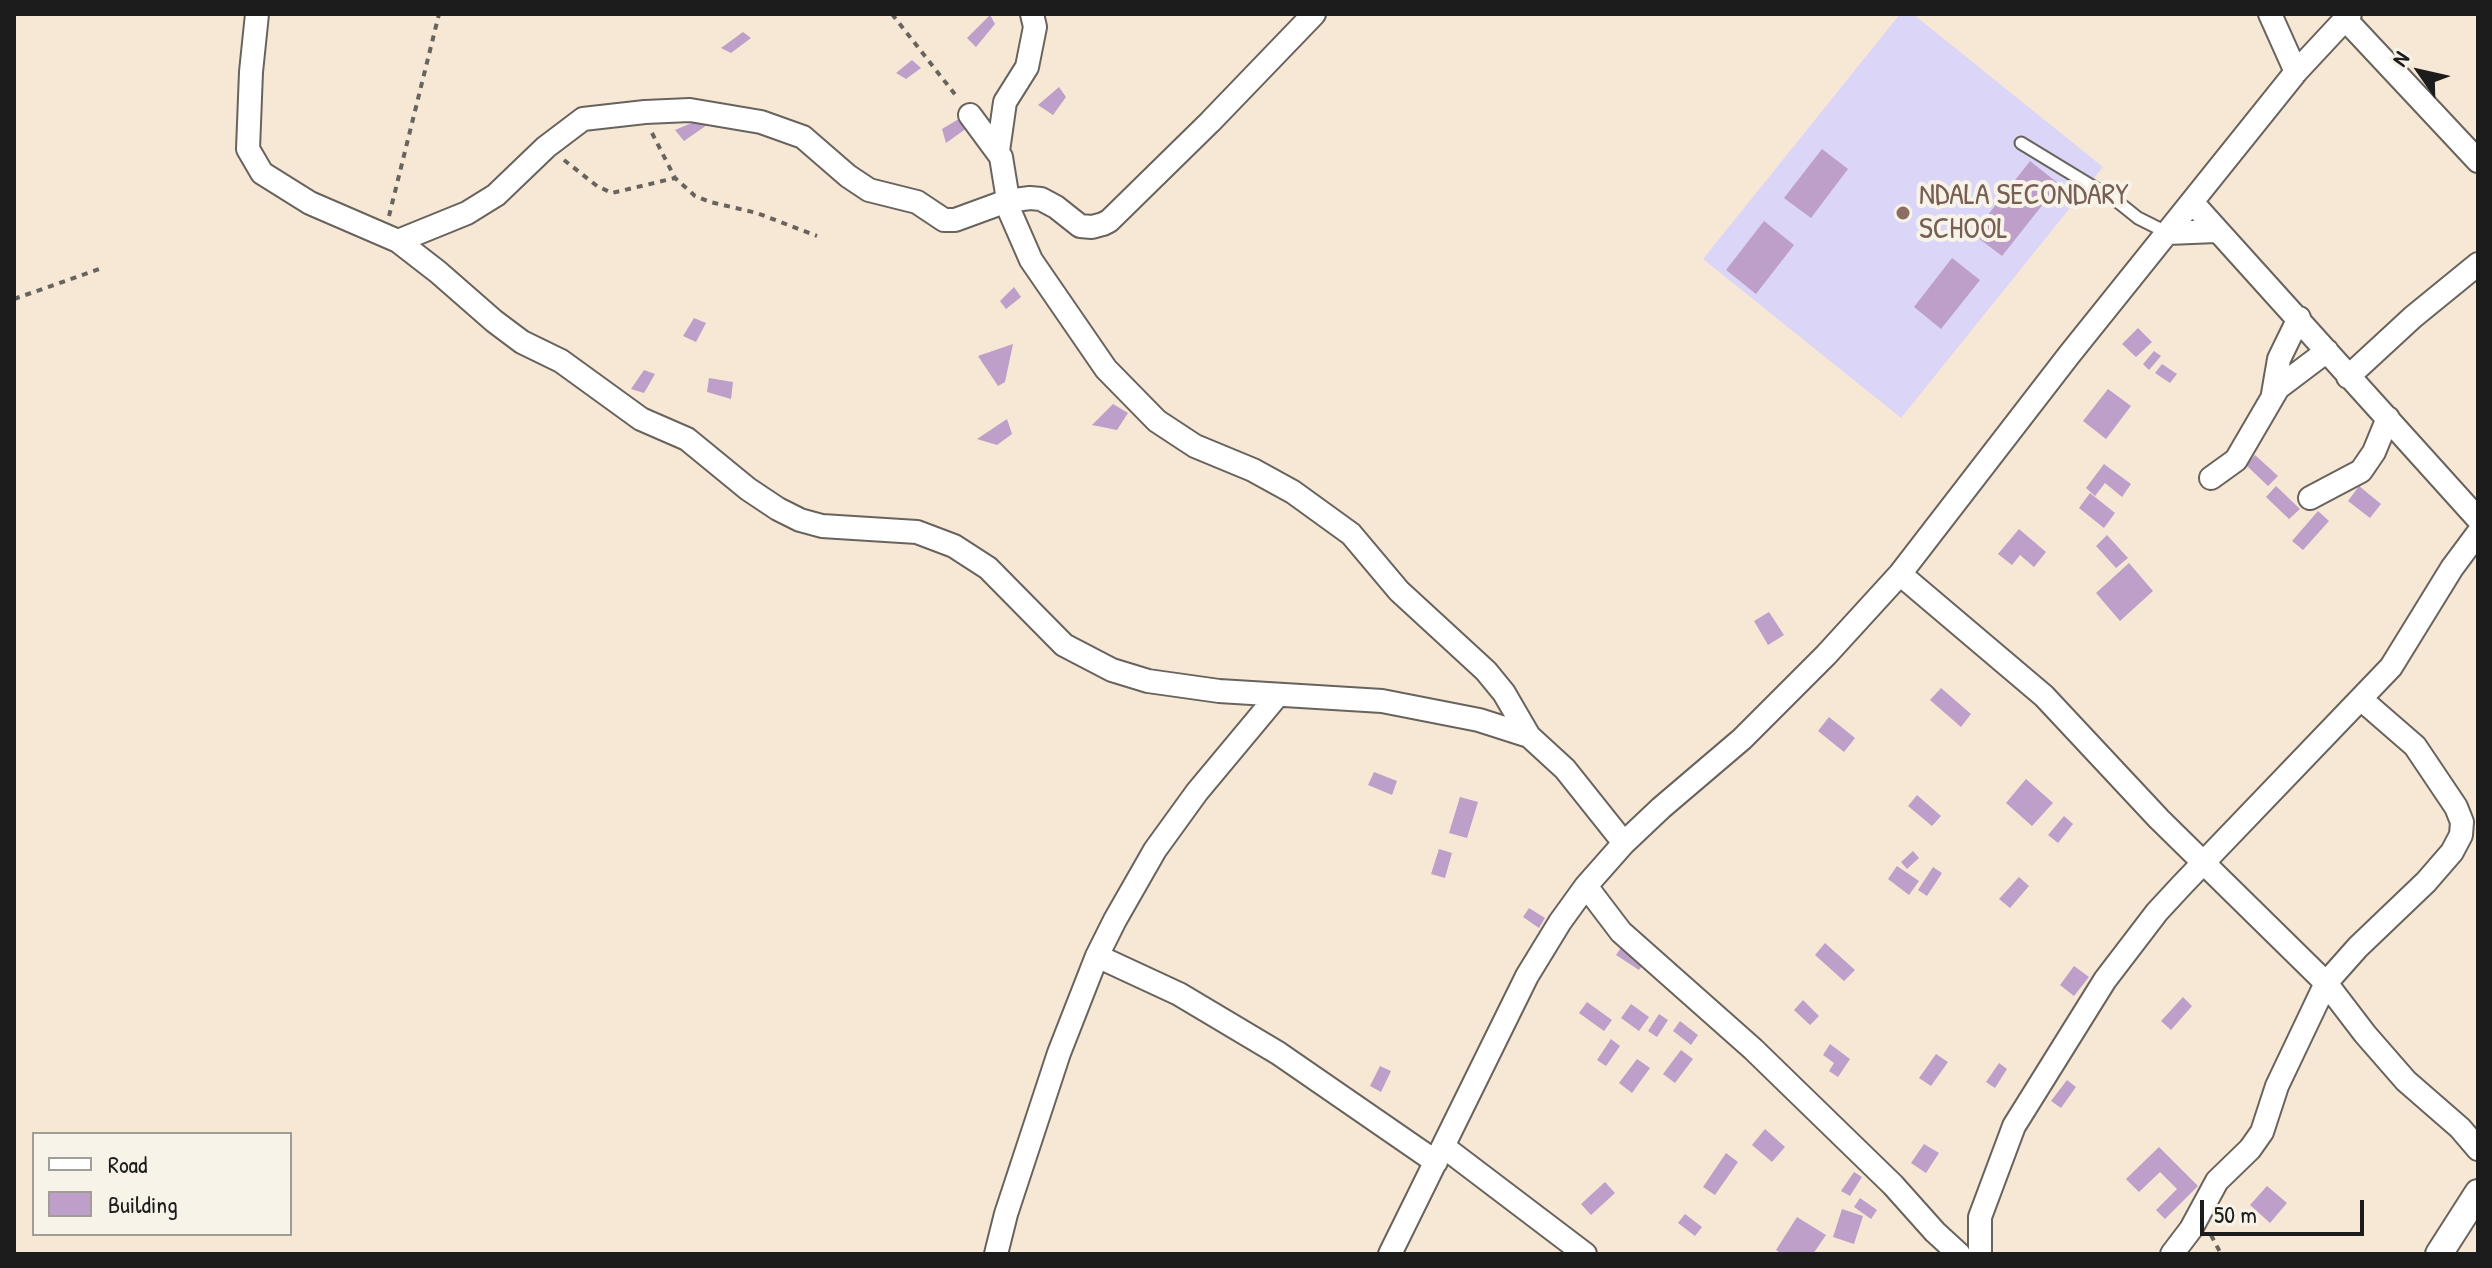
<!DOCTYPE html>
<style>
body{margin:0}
#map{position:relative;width:2492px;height:1268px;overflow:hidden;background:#f6e8d5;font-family:"Patrick Hand",sans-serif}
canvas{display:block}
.frame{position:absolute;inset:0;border:16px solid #1c1c1c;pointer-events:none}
.legend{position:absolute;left:32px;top:1132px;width:260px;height:104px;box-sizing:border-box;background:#f7f3e8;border:2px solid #9f9d96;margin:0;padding:10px 14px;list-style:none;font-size:24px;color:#1c1c1c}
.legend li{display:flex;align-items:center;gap:16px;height:40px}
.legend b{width:40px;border:2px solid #9f9d96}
.north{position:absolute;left:2380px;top:32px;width:80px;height:80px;-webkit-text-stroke:6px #f7f3e8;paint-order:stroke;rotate:304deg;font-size:22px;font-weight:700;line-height:32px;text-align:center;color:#1c1c1c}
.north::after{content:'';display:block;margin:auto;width:28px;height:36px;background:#1c1c1c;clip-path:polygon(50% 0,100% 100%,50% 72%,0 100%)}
.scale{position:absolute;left:2200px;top:1200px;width:164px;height:36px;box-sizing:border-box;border:4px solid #1c1c1c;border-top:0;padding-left:10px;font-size:24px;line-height:28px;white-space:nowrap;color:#1c1c1c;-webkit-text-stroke:6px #f7f3e8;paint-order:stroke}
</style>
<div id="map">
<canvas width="2492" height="1268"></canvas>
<div class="frame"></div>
<ul class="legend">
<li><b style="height:10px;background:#fff"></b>Road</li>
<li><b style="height:22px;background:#bd9fc9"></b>Building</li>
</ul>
<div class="north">N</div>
<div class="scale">50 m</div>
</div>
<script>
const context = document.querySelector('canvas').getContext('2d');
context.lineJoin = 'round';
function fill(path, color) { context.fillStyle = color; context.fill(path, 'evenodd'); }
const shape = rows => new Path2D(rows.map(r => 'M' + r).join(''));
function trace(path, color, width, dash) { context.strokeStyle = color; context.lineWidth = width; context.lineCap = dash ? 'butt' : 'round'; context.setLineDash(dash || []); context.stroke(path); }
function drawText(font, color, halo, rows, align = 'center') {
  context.font = font + ' "Patrick Hand",sans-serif'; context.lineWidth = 8; context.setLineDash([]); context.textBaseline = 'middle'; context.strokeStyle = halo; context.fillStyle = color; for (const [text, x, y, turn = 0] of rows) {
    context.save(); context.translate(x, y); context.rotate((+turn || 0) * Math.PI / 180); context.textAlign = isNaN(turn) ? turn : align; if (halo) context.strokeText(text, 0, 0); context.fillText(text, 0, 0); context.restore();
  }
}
fill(shape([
 [1900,14,1913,14,2103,167,1901,418,1703,259]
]), '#dbd6f7');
fill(shape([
 [990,15,995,24,976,47,967,38],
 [743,32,751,38,731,53,721,48],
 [912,60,921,68,906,79,896,73],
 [1059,87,1066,97,1053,115,1038,105],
 [962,117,967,128,946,143,942,129],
 [701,119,707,125,684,141,675,130],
 [1822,149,1848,169,1811,218,1784,198],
 [2030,161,2059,184,2002,256,1973,234],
 [1764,221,1794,245,1756,294,1726,270],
 [1952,258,1980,280,1941,329,1914,307],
 [1014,287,1021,297,1006,309,1000,301],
 [694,318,706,323,696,342,683,336],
 [2138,328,2152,342,2136,357,2122,344],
 [1013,344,1005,382,998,386,978,356],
 [2154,351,2161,356,2149,370,2143,364],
 [2162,364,2177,374,2170,383,2155,373],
 [644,370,655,374,644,393,631,389],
 [709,378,733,382,731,399,707,392],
 [2108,389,2131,406,2106,439,2083,421],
 [1113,404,1128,413,1117,430,1092,425],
 [1007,419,1012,434,997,445,977,439],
 [2255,455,2278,476,2268,486,2246,465],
 [2104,464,2131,484,2122,497,2105,483,2095,496,2086,488],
 [2276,486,2300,509,2289,519,2266,497],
 [2359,486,2381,504,2370,518,2348,501],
 [2090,493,2115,513,2104,528,2079,508],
 [2318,511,2329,521,2303,550,2292,541],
 [2019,529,2046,552,2034,567,2020,555,2012,565,1998,554],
 [2107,535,2128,558,2116,568,2096,546],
 [2129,563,2153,591,2120,621,2096,593],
 [1769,612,1784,635,1768,645,1754,621],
 [1941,688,1971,714,1961,727,1930,700],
 [1829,717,1855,738,1844,752,1818,731],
 [1374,772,1397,781,1392,795,1368,785],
 [2026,779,2053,803,2032,826,2006,803],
 [1917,795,1941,816,1932,826,1908,806],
 [1460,797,1478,802,1467,838,1449,833],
 [2064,816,2073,824,2058,843,2048,835],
 [1439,849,1452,853,1445,878,1431,874],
 [1913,851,1919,858,1907,869,1901,862],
 [1897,866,1919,881,1909,895,1888,879],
 [1933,867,1942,873,1927,896,1918,890],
 [2019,877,2029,886,2010,908,1999,899],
 [1529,908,1545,918,1539,928,1523,917],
 [1825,943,1855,970,1844,981,1815,955],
 [1623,945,1646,960,1639,970,1616,955],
 [2074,966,2089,977,2074,996,2060,985],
 [2183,997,2192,1006,2171,1030,2161,1021],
 [1803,1000,1819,1016,1810,1025,1794,1010],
 [1587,1002,1612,1020,1604,1031,1579,1013],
 [1631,1004,1649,1017,1639,1031,1621,1018],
 [1659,1014,1668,1020,1657,1037,1648,1031],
 [1680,1021,1698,1035,1691,1045,1673,1031],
 [1611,1039,1620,1046,1606,1066,1597,1060],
 [1830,1044,1850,1059,1838,1077,1829,1071,1834,1063,1823,1055],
 [1681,1050,1693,1059,1675,1083,1663,1074],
 [1936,1054,1948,1062,1931,1086,1919,1078],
 [1637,1059,1650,1068,1632,1093,1619,1083],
 [1999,1063,2007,1069,1995,1088,1986,1082],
 [1380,1066,1391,1071,1381,1092,1370,1086],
 [2067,1080,2076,1087,2061,1108,2051,1101],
 [1765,1129,1785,1147,1772,1162,1752,1145],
 [1924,1144,1939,1153,1926,1173,1911,1163],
 [2159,1147,2198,1186,2165,1219,2156,1210,2177,1189,2160,1172,2139,1192,2126,1179],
 [1726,1153,1738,1162,1715,1195,1703,1187],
 [1854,1172,1862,1177,1850,1196,1841,1191],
 [1605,1182,1615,1193,1591,1215,1581,1204],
 [2267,1186,2287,1203,2270,1223,2250,1205],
 [1860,1198,1877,1210,1871,1219,1854,1207],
 [1842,1209,1863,1216,1854,1244,1833,1237],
 [1685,1214,1702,1227,1695,1236,1678,1223],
 [1797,1217,1826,1235,1813,1254,1782,1254,1776,1250]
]), '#bd9fc9');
const service = shape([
 [2021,143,2118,202,2138,218,2168,233]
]);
const minor = shape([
 [257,14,251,72,248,149,262,173,310,203,398,241,438,272,494,321,522,342,561,361,641,419,687,439,748,489,778,509,800,520,822,526,917,532,954,546,988,568,1064,645,1112,670,1148,681,1219,691,1382,701,1479,720,1529,736,1565,769,1624,843],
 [2270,14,2296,72],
 [2346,20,2478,161],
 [970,115,1001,157,1010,212,1031,260,1106,369,1157,421,1195,446,1253,470,1293,492,1351,534,1399,591,1486,671,1504,693,1529,736],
 [998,151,1005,102,1027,67,1035,27,1032,14],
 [2192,202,2478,519],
 [2168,233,2216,231],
 [398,241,467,213,496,195,546,147,583,119,645,112,690,110,761,122,803,137,848,176,869,190,917,202,944,220,955,220,1007,201,1030,198,1041,199,1056,207,1080,226,1092,227,1103,224,1109,221,1210,122,1314,14],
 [2348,377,2413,317,2478,264],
 [2273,394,2279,359,2299,318],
 [2211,478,2236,460,2278,388,2327,351],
 [2310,498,2361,471,2374,452,2388,418],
 [1900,574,2044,696,2159,819,2326,983,2365,1034,2406,1081,2460,1128,2478,1149],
 [1586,886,1621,932,1753,1049,1893,1185,1935,1232,1959,1254],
 [1097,956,1179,994,1278,1053,1436,1162],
 [1444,1147,1585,1254],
 [996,1254,1006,1214,1059,1053,1097,956,1115,920,1155,850,1197,792,1277,696],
 [1390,1254,1527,976,1560,922,1586,886,1624,843,1661,808,1742,739,1826,655,1900,574,2069,355,2296,72,2350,14],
 [1980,1254,1980,1217,2014,1126,2105,980,2157,912,2182,885,2391,667,2452,568,2478,533],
 [2172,1254,2191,1229,2217,1181,2250,1149,2262,1132,2277,1086,2326,983,2358,947,2426,882,2452,852,2461,835,2462,822,2456,807,2415,746,2362,700]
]);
const tertiary = shape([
 [2439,1254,2478,1193]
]);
trace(service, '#68635d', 15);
trace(minor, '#68635d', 26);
trace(tertiary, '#68635d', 30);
trace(shape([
 [892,14,957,97],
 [652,133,675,178,695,196,710,202,757,213,817,236],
 [564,160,597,186,612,193,675,178],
 [389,216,439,14],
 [14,299,99,269],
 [2211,1235,2221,1254]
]), '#68635d', 4, [6, 6]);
trace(service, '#fff', 11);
trace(minor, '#fff', 22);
trace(tertiary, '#fff', 26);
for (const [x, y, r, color] of [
 [1903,213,8,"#8d6e63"]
]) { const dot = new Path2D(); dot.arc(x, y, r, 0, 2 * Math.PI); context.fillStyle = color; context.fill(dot); trace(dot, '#f7f3e8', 3); }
drawText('30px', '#785e54', '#f7f3e8', [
 ["NDALA SECONDARY",1919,196],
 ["SCHOOL",1919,230]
], 'left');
</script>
